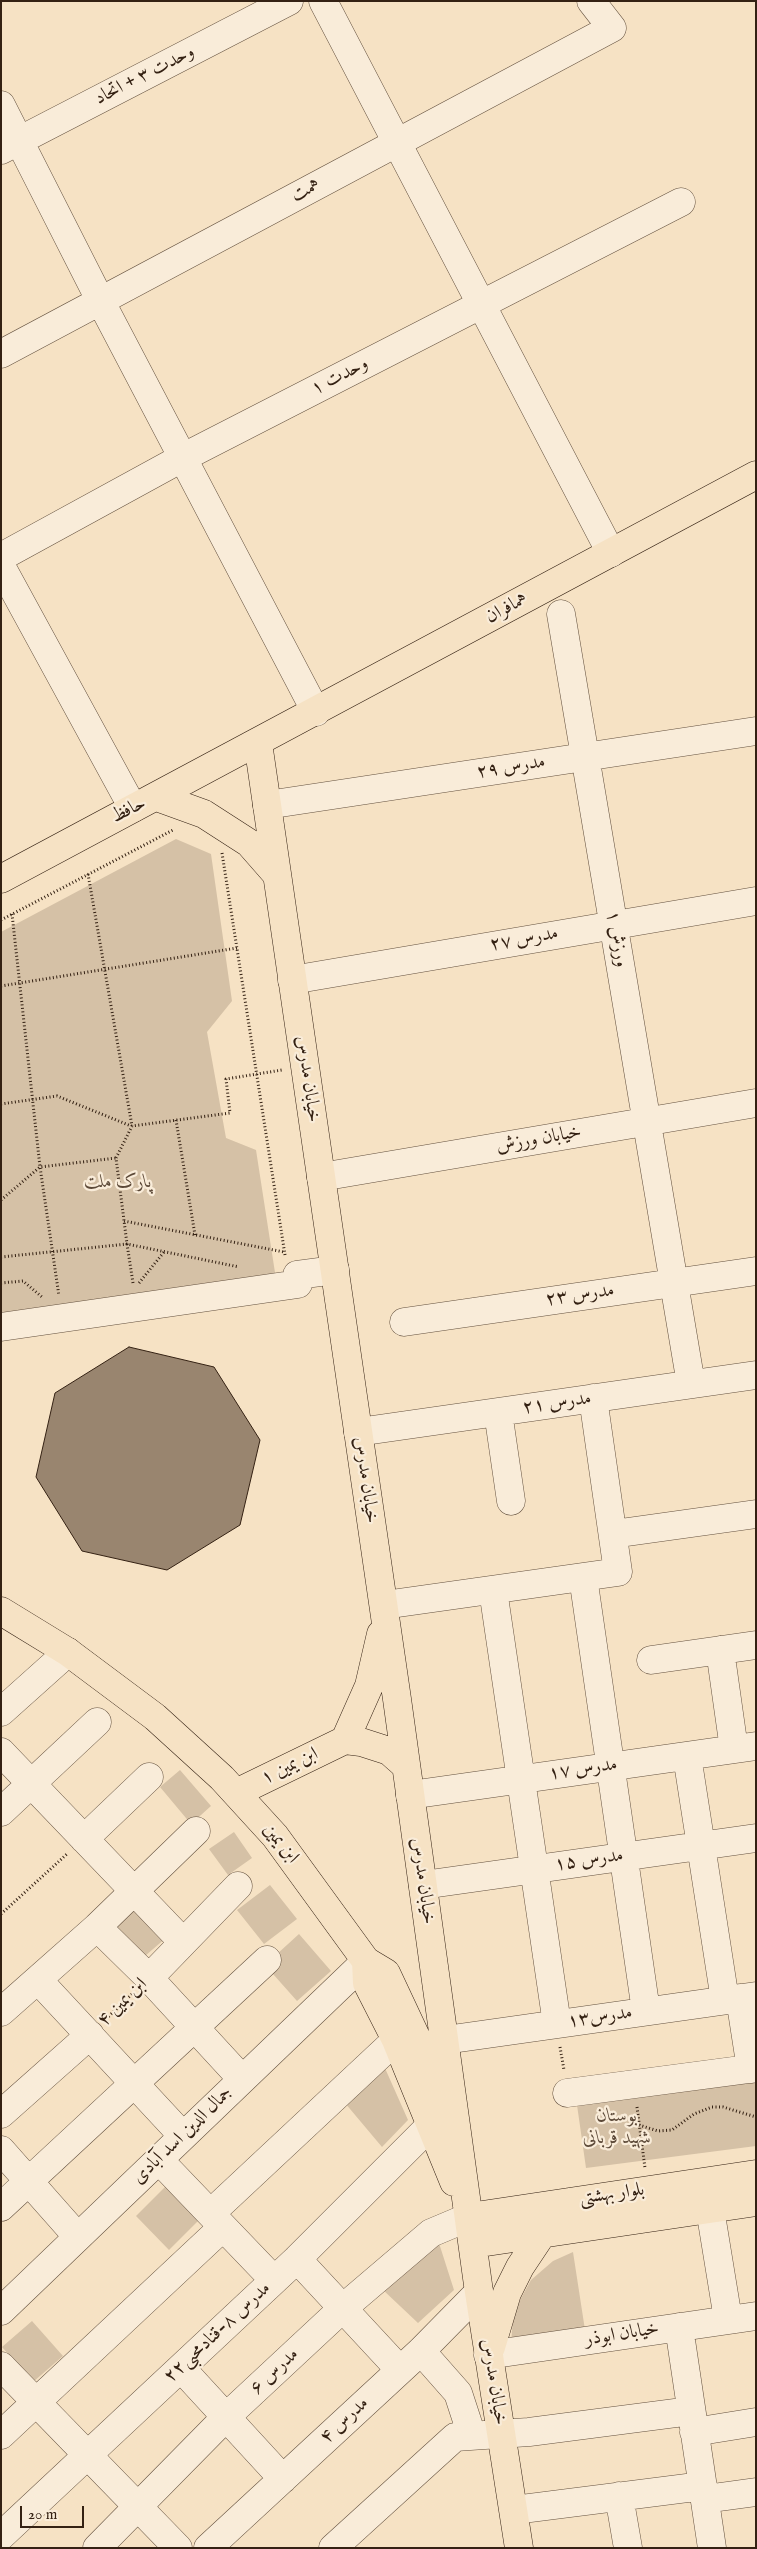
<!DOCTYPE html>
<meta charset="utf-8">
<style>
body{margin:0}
#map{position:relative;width:757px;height:2549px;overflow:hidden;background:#f6e2c4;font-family:"IM FELL English",serif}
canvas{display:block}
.frame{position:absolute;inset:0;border:2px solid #342113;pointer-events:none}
.scale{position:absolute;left:20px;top:2506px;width:64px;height:22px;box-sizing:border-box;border:2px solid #342113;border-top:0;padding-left:6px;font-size:15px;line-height:18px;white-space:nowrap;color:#342113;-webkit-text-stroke:4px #f9ecd9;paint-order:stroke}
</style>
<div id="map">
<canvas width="757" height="2549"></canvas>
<div class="frame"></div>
<div class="scale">20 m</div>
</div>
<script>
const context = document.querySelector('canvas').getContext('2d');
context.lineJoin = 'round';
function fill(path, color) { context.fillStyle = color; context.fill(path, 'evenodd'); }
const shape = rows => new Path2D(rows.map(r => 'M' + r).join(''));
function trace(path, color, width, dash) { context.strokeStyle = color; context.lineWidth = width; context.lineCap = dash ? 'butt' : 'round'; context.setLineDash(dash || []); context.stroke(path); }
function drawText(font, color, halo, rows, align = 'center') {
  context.font = font + ' "IM FELL English",Amiri,serif'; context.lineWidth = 4.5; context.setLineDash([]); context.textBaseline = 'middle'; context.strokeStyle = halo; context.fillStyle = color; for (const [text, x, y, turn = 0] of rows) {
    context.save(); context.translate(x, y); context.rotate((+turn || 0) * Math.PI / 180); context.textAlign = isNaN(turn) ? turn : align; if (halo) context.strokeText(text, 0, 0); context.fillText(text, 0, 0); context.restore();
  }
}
fill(shape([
 [176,839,211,854,232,1001,207,1032,226,1138,256,1150,276,1279,1,1320,1,932],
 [180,1770,211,1806,191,1824,160,1787],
 [234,1832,252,1858,228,1875,209,1849],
 [270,1885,297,1919,264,1944,237,1910],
 [136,1902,167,1937,138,1962,107,1927],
 [299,1934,331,1971,297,2001,265,1965],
 [384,2066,408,2120,382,2147,345,2103],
 [756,2074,756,2146,586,2168,576,2098],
 [168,2184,201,2218,169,2250,136,2216],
 [438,2240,454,2290,418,2323,382,2289],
 [573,2252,585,2330,511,2342,513,2320,519,2302,531,2280,553,2261],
 [32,2321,63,2356,33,2382,2,2347]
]), '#d5c1a6');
const building = shape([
 [129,1347,214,1367,260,1440,240,1525,167,1570,82,1551,36,1477,55,1393,129,1347]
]);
fill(building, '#99856f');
trace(building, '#342113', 1);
const minor = shape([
 [323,1,611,553],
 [1,105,100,300,316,712],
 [1,150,289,1],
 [1,354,612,28,591,1],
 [1,557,182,458,681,202],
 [1,566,133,808],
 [561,614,691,1384],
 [267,805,756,731],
 [292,980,756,901],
 [321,1177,756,1103],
 [404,1322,756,1271],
 [1,1327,298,1284,297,1275,335,1270],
 [498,1412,511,1501],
 [358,1432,756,1375],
 [613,1534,756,1514],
 [583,1577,646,2011],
 [493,1590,557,2024],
 [384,1605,618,1572,593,1398],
 [720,1650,734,1749],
 [651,1660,756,1645],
 [1,1712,68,1652],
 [1,1752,183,1942],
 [687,1756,725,2000],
 [410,1795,756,1746],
 [1,1812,97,1722],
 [84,1839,149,1777],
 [423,1885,756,1838],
 [97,1927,149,1978,242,2079],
 [149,1978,238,1886],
 [39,1981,183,2136],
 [740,1998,751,2069],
 [1,2012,97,1927,196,1831],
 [445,2040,756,1996],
 [567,2093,756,2068],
 [1,2114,90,2035],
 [1,2150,77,2236],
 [159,2160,274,2280],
 [1,2207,267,1960],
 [710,2209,728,2319],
 [211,2213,396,2040],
 [297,2259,400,2370],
 [1,2311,366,1961],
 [679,2327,712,2548],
 [421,2351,458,2393,472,2436],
 [488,2355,756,2316],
 [1,2366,178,2548],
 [181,2368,283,2479],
 [694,2432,756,2422],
 [1,2435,223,2227],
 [619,2496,628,2548],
 [705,2499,756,2492],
 [514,2510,703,2486],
 [1,2536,297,2259,431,2125],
 [97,2548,226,2417,343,2308,431,2233,469,2217],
 [208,2548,421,2351,479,2292],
 [333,2548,455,2437,529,2432,691,2411]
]);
const major = shape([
 [258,743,397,1699,479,2292,519,2548],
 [157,797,204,814,249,843,277,875],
 [1,879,756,475],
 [1,1611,68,1652,155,1717,222,1778,275,1836,366,1961,386,1973,416,2037,443,2105],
 [345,1740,369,1686,381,1634],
 [345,1740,361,1742,389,1751,406,1766],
 [236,1793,345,1740],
 [366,1961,367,1983,396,2040,454,2182],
 [469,2217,756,2174],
 [473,2244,756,2202],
 [491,2347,507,2293,520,2267,542,2234]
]);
trace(minor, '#64513f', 29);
trace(major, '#342113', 29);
trace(shape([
 [222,853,285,1255],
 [88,874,132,1126],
 [12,914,40,1167,59,1296],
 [1,920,173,830],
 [1,986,237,948],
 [1,1104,57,1096,131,1126],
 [176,1120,195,1235],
 [1,1200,40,1167,116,1158],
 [124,1221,284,1252],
 [1,1257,127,1244,116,1158,132,1126,230,1113,226,1079,282,1070],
 [1,1283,23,1281,42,1297],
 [133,1283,127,1244,239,1267],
 [139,1283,164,1252],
 [1,1914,67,1854],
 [106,2019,132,1994],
 [560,2047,564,2070],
 [637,2107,645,2168],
 [639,2125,658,2131,672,2130,694,2114,712,2107,723,2107,756,2117]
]), '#342113', 3, [1, 2.5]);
trace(minor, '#f9ecd9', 28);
trace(major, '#f6e2c4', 28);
drawText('19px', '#342113', '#f9ecd9', [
 ["وحدت ۳ + اتحاد",145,76,-27],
 ["همت",306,191,-28],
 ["وحدت ۱",340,377,-27],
 ["همافران",507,609,-28],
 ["مدرس ۲۹",511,768,-9],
 ["حافظ",129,811,-27],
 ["ورزش ۱",616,939,80],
 ["مدرس ۲۷",524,940,-10],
 ["خیابان مدرس",307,1079,82],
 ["خیابان ورزش",539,1140,-10],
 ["مدرس ۲۳",580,1296,-8],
 ["مدرس ۲۱",557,1404,-8],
 ["خیابان مدرس",365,1480,82],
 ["ابن یمین ۱",290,1767,-26],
 ["مدرس ۱۷",583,1770,-8],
 ["ابن یمین",280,1844,51],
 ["مدرس ۱۵",589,1861,-8],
 ["خیابان مدرس",422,1881,82],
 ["ابن یمین ۴",123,2003,-44],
 ["مدرس۱۳",600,2018,-8],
 ["جمال الدین اسد آبادی",183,2136,-44],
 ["بلوار بهشتی",612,2195,-8],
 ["مدرس ۸-قنادمحبی۲۲",218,2333,-43],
 ["خیابان ابوذر",622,2335,-9],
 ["مدرس ۶",275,2372,-43],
 ["خیابان مدرس",493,2382,81],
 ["مدرس ۴",345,2421,-43]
]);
drawText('italic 19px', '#5c4938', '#f9ecd9', [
 ["پارک ملت",118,1183],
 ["بوستان",617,2117],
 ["شهید قربانی",617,2139]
]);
</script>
